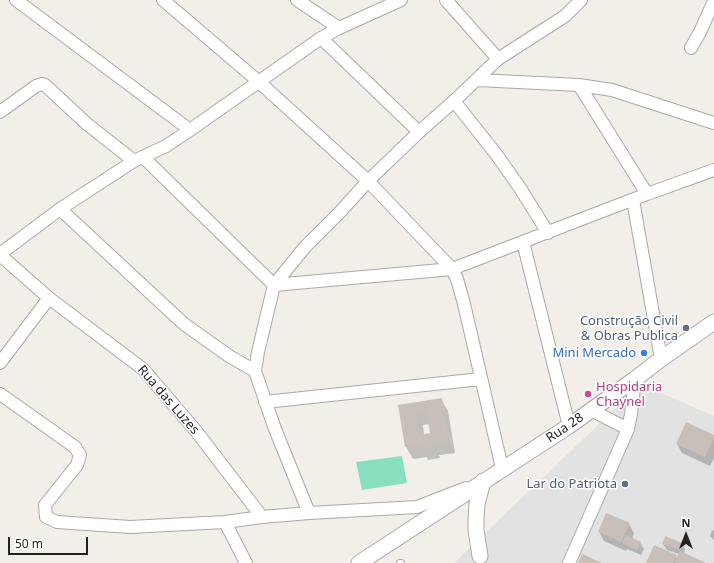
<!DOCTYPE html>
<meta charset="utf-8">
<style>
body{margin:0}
#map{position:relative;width:714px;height:563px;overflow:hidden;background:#f2efe9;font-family:"Noto Sans",sans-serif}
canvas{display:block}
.north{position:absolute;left:666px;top:515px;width:40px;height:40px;-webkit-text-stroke:3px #fff;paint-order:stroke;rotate:0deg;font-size:11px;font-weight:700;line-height:16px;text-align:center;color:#222}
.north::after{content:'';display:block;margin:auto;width:14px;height:18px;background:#222;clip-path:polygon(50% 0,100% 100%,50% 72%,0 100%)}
.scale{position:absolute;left:8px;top:537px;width:80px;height:18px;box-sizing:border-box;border:2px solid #222;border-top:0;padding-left:5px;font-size:12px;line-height:14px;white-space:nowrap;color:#222;-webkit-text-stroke:3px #fff;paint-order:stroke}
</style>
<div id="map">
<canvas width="714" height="563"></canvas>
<div class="north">N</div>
<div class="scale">50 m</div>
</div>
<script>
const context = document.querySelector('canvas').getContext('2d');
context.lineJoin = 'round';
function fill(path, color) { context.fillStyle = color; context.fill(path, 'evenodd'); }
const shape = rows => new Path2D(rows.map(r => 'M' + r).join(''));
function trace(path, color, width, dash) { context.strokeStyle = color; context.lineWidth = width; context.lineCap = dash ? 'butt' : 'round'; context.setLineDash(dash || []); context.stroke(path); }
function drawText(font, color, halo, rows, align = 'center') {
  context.font = font + ' "Noto Sans",sans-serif'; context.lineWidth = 3; context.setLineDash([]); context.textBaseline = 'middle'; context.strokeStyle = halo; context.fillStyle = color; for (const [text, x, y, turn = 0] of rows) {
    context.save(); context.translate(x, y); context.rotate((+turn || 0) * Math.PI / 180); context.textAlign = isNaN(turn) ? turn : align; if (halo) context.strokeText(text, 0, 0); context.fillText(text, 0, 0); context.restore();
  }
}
fill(shape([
 [402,456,407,483,362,490,356,462]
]), '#88e0be');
fill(shape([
 [641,384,714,416,714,563,455,563,464,553]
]), '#e2e2e2');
fill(shape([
 [441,399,448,411,455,453,439,455,440,458,428,460,427,457,413,459,406,447,400,406],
 [429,424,431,434,424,435,423,425],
 [714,436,714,458,710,466,682,453,677,444],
 [629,524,634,533,632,539,640,543,644,549,641,555,627,549,626,551,604,541,599,532],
 [712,530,714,531,714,540,710,536],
 [682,543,685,549,684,554,703,563,647,563,676,556,677,558,679,554,667,550,663,544]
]), '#0003');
fill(shape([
 [442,398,448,441,433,443,434,446,420,448,420,445,405,447,398,405],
 [426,411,430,433,420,435,416,413],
 [686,422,714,435,714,438,705,457,676,444],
 [606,513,630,523,621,542,598,532],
 [626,535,641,542,637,550,622,543],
 [665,536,683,543,680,550,662,544],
 [654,545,677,555,673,563,646,563],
 [680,551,706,563,674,563],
 [582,554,602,563,578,563]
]), '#c7bfb8');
const service = shape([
 [400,563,401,563]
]);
const minor = shape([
 [16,0,190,130],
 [163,0,258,81,368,181,452,269,457,279,464,304,502,468],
 [297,0,339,28],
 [446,0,498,59],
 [321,38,419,132],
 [691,48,700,32,714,1],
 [477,80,579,85,612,90,714,123],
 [579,85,647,194],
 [454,101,496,154,520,188,548,233],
 [0,112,36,86,42,84,45,85,87,124,134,161],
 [143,157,274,285,452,269,647,194,714,170],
 [633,200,661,359],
 [60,209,184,324,229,356,255,371],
 [523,242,569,426],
 [0,254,60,209,134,161,166,146,190,130,321,38,339,28,401,0],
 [0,255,49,298,143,369,196,431,262,517],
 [0,363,49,298],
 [0,394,75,447,80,455,77,465,45,505,46,517,57,522,130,527,225,522,262,517,309,513,417,507,466,488],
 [265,402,481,379],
 [591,410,628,429],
 [309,513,275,429,255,371,258,352,274,285,305,247,340,212,368,181,419,132,454,101,498,59,565,16,581,0],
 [225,522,246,563],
 [569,563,628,429,631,414,635,379]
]);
const tertiary = shape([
 [480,556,476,530,476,518,477,504,483,481],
 [359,563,569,426,635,379,661,359,714,322]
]);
trace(service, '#a9a9a9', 8);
trace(minor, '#a9a9a9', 14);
trace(tertiary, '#a9a9a9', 17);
trace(service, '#fff', 6);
trace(minor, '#fff', 12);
trace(tertiary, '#fff', 15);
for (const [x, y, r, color] of [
 [686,328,4,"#5c6f8a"],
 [644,353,4,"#3f7fe0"],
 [588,394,4,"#d1479c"],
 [625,484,4,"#5c6f8a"]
]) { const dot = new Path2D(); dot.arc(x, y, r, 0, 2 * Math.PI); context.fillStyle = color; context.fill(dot); trace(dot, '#fff', 1.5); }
drawText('13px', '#4e5e75', '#fff', [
 ["Construção Civil",678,321],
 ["& Obras Publica",678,336],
 ["Lar do Patriota",617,484]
], 'right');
drawText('13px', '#366cbe', '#fff', [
 ["Mini Mercado",636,353]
], 'right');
drawText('13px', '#b23c85', '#fff', [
 ["Hospidaria",596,387],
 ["Chaynel",596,402]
], 'left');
drawText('13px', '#222', '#fff', [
 ["Rua das Luzes",168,400,49],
 ["Rua 28",565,428,-34]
]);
</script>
